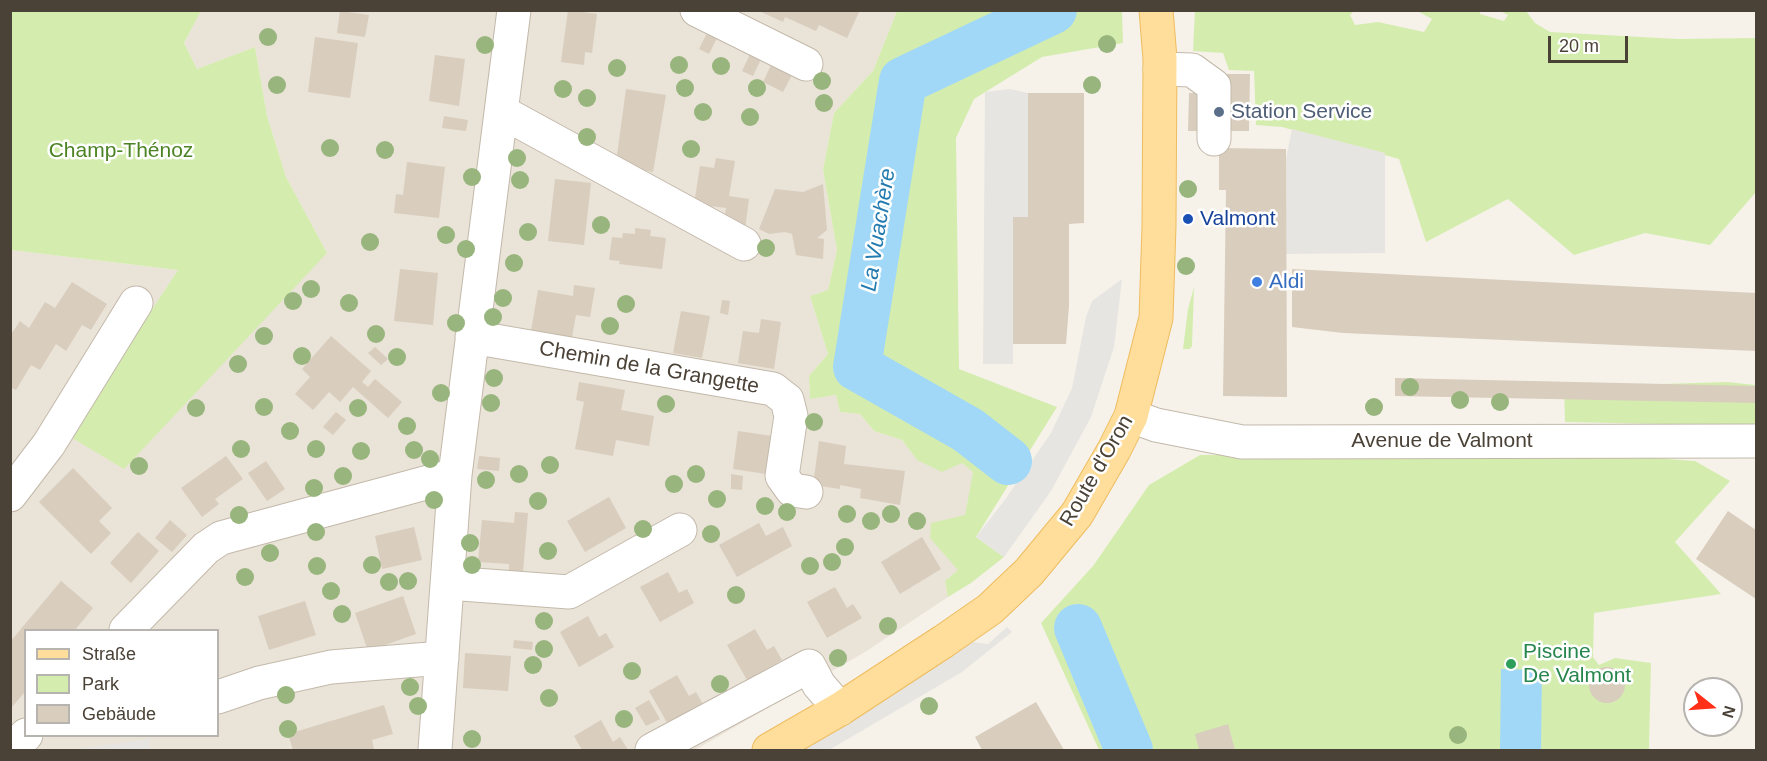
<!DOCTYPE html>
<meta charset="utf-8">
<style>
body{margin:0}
#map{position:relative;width:1767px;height:761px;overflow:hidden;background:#f6f2ea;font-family:Arial,sans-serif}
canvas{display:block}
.frame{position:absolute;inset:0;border:12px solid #4b4237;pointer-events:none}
.legend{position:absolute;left:24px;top:629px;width:195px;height:108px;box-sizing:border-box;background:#fff;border:2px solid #b7b3af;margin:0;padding:8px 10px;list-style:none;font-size:18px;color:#4b4237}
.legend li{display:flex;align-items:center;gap:12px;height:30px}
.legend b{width:30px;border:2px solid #b7b3af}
.north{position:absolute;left:1683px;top:677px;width:60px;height:60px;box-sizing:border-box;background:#fff;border:2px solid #b7b3af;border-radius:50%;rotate:107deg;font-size:16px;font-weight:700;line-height:24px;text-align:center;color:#4b4237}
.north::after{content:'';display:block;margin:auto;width:21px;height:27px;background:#ff2f18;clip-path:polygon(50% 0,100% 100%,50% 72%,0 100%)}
.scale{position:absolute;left:1548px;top:36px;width:80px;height:27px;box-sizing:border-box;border:3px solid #4b4237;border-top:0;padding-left:8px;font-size:18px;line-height:21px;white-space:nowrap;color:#4b4237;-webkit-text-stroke:4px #fff;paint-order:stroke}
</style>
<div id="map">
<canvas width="1767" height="761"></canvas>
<div class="frame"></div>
<ul class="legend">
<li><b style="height:8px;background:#ffdd9a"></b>Straße</li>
<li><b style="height:16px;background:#d4edaf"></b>Park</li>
<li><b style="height:16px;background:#d9cdbe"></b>Gebäude</li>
</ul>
<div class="north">N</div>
<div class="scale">20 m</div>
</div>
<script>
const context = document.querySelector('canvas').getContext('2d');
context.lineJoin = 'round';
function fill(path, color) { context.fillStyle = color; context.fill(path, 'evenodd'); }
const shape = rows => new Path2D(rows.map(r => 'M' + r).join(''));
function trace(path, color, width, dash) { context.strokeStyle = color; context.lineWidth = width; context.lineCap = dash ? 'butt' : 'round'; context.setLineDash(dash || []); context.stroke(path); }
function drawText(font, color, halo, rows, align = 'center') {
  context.font = font + ' Arial,sans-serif'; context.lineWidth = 5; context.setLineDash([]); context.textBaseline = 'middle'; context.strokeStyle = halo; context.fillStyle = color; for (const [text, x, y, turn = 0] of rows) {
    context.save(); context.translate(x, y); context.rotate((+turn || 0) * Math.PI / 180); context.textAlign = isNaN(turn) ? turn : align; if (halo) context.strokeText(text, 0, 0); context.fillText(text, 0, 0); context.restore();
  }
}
fill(shape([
 [201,11,897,11,873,71,834,113,823,170,837,250,828,290,810,296,828,354,809,376,810,398,836,395,840,412,860,414,874,431,902,440,917,460,962,463,974,472,965,515,931,538,959,570,945,581,948,597,865,652,695,750,11,750,11,250,178,270,70,436,327,253,286,177,267,116,255,47,197,69,184,43],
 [26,630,218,630,218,736,26,736]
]), '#eae3d7');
fill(shape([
 [1195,10,1354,11,1350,15,1355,25,1378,22,1424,32,1432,19,1417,11,1480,11,1480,14,1504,21,1508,15,1500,11,1526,11,1535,23,1550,32,1678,39,1756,38,1756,192,1710,245,1645,233,1574,255,1508,199,1426,242,1399,159,1282,127,1256,125,1254,71,1229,70,1223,53,1193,51],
 [11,11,201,11,184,43,197,69,255,47,267,116,286,177,327,253,124,469,69,436,178,270,11,250],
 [897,11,1122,11,1123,43,1042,57,974,99,956,138,959,369,1057,407,976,537,1004,557,971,583,948,597,945,581,958,570,930,538,931,523,965,515,973,472,962,463,942,472,917,460,902,440,874,431,860,414,840,412,836,395,810,399,809,376,828,354,810,296,828,290,837,250,823,170,834,113,873,71],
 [1194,287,1192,346,1190,349,1183,349,1188,309],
 [1727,382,1756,385,1756,426,1565,422,1564,387],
 [1200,455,1614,455,1695,461,1730,481,1675,542,1721,594,1594,613,1593,657,1599,665,1615,658,1651,663,1649,750,1099,750,1041,623,1093,566,1149,485]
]), '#d4edaf');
fill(shape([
 [1010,89,1028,93,1028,217,1013,218,1013,364,983,364,985,92],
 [1292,129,1385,153,1385,253,1285,254,1285,164],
 [1122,279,1114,347,1091,417,1051,491,1004,557,976,537,1004,501,1051,433,1072,388,1086,317,1092,301],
 [1007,627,1012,632,962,672,829,750,794,750,972,642,988,644],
 [149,739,150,750,76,749]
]), '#e7e5e1');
fill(shape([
 [1501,669,1542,670,1541,750,1500,750]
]), '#a2d8f7');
trace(shape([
 [1008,461,968,430,857,367,903,81,1053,10],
 [1078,628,1129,750]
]), '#a2d8f7', 48);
fill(shape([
 [568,10,597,14,592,53,585,52,584,65,561,62],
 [757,10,860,10,847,38,819,25,816,31,785,17,783,22],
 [340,11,369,15,365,37,337,33],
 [710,27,720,32,709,54,699,49],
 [315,37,358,43,350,98,308,92],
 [752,50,763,55,753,76,742,71],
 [435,55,465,59,459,106,429,101],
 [773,61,794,71,783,92,763,82],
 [1218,74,1250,74,1249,131,1188,131,1189,93,1218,93],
 [626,89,666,95,653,172,641,170,617,155],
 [1028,93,1084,93,1084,223,1069,224,1069,306,1066,344,1013,344,1013,217,1028,217],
 [444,116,468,120,466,131,442,128],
 [1219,148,1286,149,1287,397,1223,396,1226,190,1219,190],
 [716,158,735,161,729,196,749,199,745,229,723,226,726,208,694,204,700,166,714,168],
 [407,162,445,167,439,218,394,213,396,194,403,195],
 [555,179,591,183,584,245,548,241],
 [823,184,827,230,817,238,824,239,823,259,796,255,792,234,785,232,769,234,759,229,775,189,803,192],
 [635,228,651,230,650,236,666,238,662,269,619,264,620,261,609,260,612,237,622,238,623,233,635,234],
 [400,269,438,273,433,325,394,321],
 [1292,269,1756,293,1756,351,1343,333,1292,327],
 [72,282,107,304,91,330,82,325,66,351,56,344,40,370,31,365,16,390,10,387,10,336,20,321,29,328,45,302,55,308],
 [574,285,595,288,590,317,576,315,572,337,531,331,538,290,573,296],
 [722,300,730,301,728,315,720,313],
 [681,311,710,316,702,358,673,353],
 [761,319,781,322,774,369,738,363,743,331,759,333],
 [331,336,371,371,362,382,368,387,375,379,402,402,388,418,353,387,340,402,329,392,313,410,295,394,310,377,302,369],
 [375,347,388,359,381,365,368,353],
 [1395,378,1756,386,1756,403,1395,396],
 [579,382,625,390,621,410,654,416,649,446,616,440,613,456,575,449,584,402,576,400],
 [336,412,346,420,333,435,323,427],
 [738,431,772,436,766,474,733,469],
 [819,441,846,446,844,464,905,471,900,505,860,498,861,489,840,485,840,489,813,485],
 [226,456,243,479,215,499,219,504,202,517,181,488],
 [479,456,500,458,499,471,477,469],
 [266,461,285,489,267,501,248,473],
 [73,468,112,508,99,521,111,533,91,554,39,502],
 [731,474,743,476,742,490,731,489],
 [609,497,626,528,585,552,567,521],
 [1728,511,1756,530,1756,599,1696,559],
 [515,512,528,513,523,572,509,571,509,564,478,562,482,520,514,523],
 [170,520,187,535,172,552,155,538],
 [759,523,766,536,783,527,792,546,737,577,719,545],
 [414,527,422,560,382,569,375,536],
 [138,532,159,551,131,583,110,563],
 [922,537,941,569,900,594,881,562],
 [668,572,679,593,687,589,694,603,660,622,640,587],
 [61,581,93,608,75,630,26,630,26,691,10,709,10,642],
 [835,587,847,608,853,604,862,618,827,638,807,602],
 [403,596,416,634,368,651,355,613],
 [305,601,316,635,269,650,258,616],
 [588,616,599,637,606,633,614,647,579,667,560,632],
 [755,629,767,650,774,646,782,660,747,680,727,645],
 [514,640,533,642,532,650,513,648],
 [465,653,511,656,508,691,463,688],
 '1589 685a18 18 0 1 1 36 0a18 18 0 1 1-36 0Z',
 [677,675,689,696,696,692,704,706,669,726,649,691],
 [649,700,660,719,646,726,635,708],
 [1036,702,1064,750,982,750,975,737],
 [384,705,393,734,372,740,374,749,369,750,293,750,288,734],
 [601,720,613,742,620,737,628,750,582,750,574,736],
 [1228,724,1235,750,1199,750,1195,734]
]), '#d9cdbe');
const minor = shape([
 [697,10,806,64],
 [1160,69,1192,70,1214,86,1214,139],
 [502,112,744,244],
 [472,337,773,389,787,400,791,416,782,476,792,490,806,492],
 [1131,416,1156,425,1242,442,1756,441],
 [10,495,49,444,136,303],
 [448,583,569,592,680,530],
 [126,630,206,548,221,538,455,475],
 [218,697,259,683,331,667,442,658],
 [11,750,26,735],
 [435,750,455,475,514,10],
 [652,750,809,666,819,685,840,709]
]);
const major = shape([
 [769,750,840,709,944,641,990,609,1029,572,1077,514,1114,450,1131,416,1156,318,1159,226,1160,59,1156,10]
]);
trace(minor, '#c3b9ab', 35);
trace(major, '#eebd5f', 35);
trace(minor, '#fff', 33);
trace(major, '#ffdd9a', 33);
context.fillStyle = '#98b57d';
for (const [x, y] of [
 [268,37],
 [1107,44],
 [485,45],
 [679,65],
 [721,66],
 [617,68],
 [822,81],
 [277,85],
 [1092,85],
 [685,88],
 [757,88],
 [563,89],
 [587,98],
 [824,103],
 [703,112],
 [750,117],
 [587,137],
 [330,148],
 [691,149],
 [385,150],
 [517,158],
 [472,177],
 [520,180],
 [1188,189],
 [601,225],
 [528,232],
 [446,235],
 [370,242],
 [766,248],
 [466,249],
 [514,263],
 [1186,266],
 [311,289],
 [503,298],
 [293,301],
 [349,303],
 [626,304],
 [493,317],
 [456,323],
 [610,326],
 [376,334],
 [264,336],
 [302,356],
 [397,357],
 [238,364],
 [494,378],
 [1410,387],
 [441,393],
 [1460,400],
 [1500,402],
 [491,403],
 [666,404],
 [264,407],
 [1374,407],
 [196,408],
 [358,408],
 [814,422],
 [407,426],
 [290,431],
 [241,449],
 [316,449],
 [414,450],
 [361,451],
 [430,459],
 [550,465],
 [139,466],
 [519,474],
 [696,474],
 [343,476],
 [486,480],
 [674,484],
 [314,488],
 [717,499],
 [434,500],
 [538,501],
 [765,506],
 [787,512],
 [847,514],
 [891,514],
 [239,515],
 [871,521],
 [917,521],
 [643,529],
 [316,532],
 [711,534],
 [470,543],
 [845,547],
 [548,551],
 [270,553],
 [832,562],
 [372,565],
 [472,565],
 [317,566],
 [810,566],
 [245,577],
 [408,581],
 [389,582],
 [331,591],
 [736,595],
 [342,614],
 [544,621],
 [888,626],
 [544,649],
 [838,658],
 [533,665],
 [632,671],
 [720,684],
 [410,687],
 [286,695],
 [549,698],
 [418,706],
 [929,706],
 [624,719],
 [288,729],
 [1458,735],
 [472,739]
]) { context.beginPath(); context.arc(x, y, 9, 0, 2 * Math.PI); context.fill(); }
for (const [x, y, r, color] of [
 [1219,112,6,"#5c6f8a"],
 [1188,219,6,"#1a4fb4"],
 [1257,282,6,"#3f7fe0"],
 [1511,664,6,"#2e9e5b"]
]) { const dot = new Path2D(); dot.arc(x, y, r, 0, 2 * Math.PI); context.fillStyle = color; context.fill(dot); trace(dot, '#fff', 2); }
drawText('21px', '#4e5e75', '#fff', [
 ["Station Service",1231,112]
], 'left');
drawText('21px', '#4c8324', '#fff', [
 ["Champ-Thénoz",121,151]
]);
drawText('21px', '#164399', '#fff', [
 ["Valmont",1200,219]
], 'left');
drawText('21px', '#366cbe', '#fff', [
 ["Aldi",1269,282]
], 'left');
drawText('21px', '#4b4237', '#fff', [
 ["Chemin de la Grangette",649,368,10],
 ["Avenue de Valmont",1442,441],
 ["Route d'Oron",1097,471,-60]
]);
drawText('21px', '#27864d', '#fff', [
 ["Piscine",1523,652],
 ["De Valmont",1523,676]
], 'left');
drawText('italic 22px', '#237bb0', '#fff', [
 ["La Vuachère",879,230,-81]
]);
</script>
